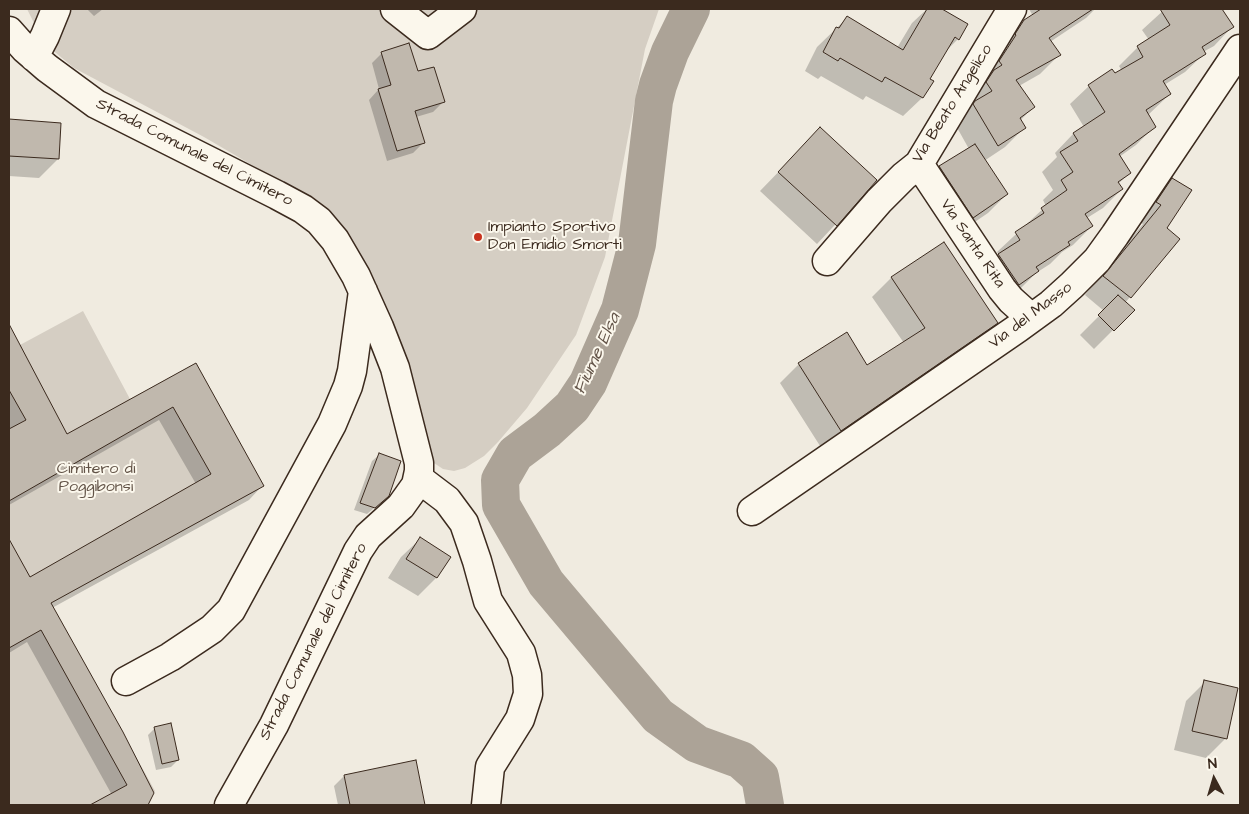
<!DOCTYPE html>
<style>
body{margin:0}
#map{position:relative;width:1249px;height:814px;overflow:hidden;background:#f0ebe0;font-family:"Architects Daughter",sans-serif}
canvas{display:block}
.frame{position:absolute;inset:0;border:10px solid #3b2a1e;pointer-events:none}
.north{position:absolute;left:1189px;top:754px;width:50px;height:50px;-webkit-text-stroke:4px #fbf7ec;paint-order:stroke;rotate:354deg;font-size:14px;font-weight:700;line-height:20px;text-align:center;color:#3b2a1e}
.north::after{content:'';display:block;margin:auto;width:18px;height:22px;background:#3b2a1e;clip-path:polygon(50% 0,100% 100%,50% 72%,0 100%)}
</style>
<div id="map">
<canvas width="1249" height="814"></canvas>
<div class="frame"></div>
<div class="north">N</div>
</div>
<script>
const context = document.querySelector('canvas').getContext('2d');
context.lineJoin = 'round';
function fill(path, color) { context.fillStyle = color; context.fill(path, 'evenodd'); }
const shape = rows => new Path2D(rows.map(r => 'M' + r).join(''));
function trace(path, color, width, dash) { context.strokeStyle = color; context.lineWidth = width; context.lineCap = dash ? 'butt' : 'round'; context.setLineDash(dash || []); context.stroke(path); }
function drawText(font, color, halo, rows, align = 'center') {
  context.font = font + ' "Architects Daughter",sans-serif'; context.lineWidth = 4; context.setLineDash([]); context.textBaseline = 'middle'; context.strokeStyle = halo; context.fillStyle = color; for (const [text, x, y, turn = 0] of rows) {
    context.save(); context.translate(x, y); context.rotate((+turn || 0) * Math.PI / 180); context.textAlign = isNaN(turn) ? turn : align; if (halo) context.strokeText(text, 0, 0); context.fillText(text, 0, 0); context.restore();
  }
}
fill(shape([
 [27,9,659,9,645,49,605,257,576,335,527,408,498,442,484,456,465,468,454,471,443,469,434,463,429,453,393,325,354,246,323,211,269,175,204,137,74,68,50,48,38,31],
 [83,311,130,399,196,363,264,486,51,603,155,791,148,805,9,805,9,331,12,330,20,345]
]), '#d5cec3');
fill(shape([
 [87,9,103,9,94,16],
 [927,9,939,9,967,24,958,39,943,54,928,79,922,98,903,116,866,96,863,100,821,76,818,79,805,71,817,47,847,18,897,48,912,23],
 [1029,9,1095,9,1086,18,1050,42,1059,55,1040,74,1019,86,1033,107,1020,121,1024,128,1005,147,984,161,1007,194,988,213,954,236,921,186,940,167,969,149,955,124,971,107,968,102,1005,40,1025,21,1033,16],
 [1165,9,1221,9,1232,27,1214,46,1203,52,1204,54,1185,72,1164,85,1170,94,1148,115,1155,126,1136,145,1119,157,1130,173,1118,184,1122,189,1103,208,1087,218,1092,226,1073,245,1062,252,1050,264,1036,273,1019,290,980,274,999,255,997,252,1046,206,1043,200,1053,190,1042,172,1057,157,1055,153,1073,134,1084,127,1070,104,1089,86,1122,71,1119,66,1138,47,1149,40,1142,30],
 [382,53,417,73,444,101,433,112,416,117,423,143,413,153,387,161,369,100,379,89,372,63],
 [9,121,60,125,58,159,39,178,9,176],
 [820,129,876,181,817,244,760,191],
 [1173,179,1165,229,1178,239,1125,303,1133,310,1094,349,1080,335,1104,311,1085,295,1143,224,1138,221,1154,198],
 [944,243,996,323,978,341,822,449,780,383,799,364,846,334,867,367,904,343,872,297,891,278],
 [11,331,66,436,196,365,262,486,249,500,52,608,153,793,146,805,93,805,112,795,27,642,9,653,9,542,30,579,196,484,159,420,9,505,9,431,11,430,9,427,9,333],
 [379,455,380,503,367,514,354,510,372,461],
 [420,539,436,578,418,596,388,578,401,557],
 [1205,682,1225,739,1206,758,1174,750,1186,701],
 [155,728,178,760,171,767,156,770,148,735],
 [415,762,424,805,338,805,334,786,344,776]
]), '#0003');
trace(shape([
 [691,9,670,52,658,85,654,101,637,244,620,310,588,383,572,407,547,430,515,454,500,480,501,505,546,583,658,716,697,744,741,760,760,777,765,805]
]), '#aca397', 38);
const building = shape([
 [927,9,942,9,968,24,959,40,955,37,930,79,934,81,923,98,885,77,882,82,840,58,838,61,823,52,836,27,839,28,847,16,903,50,927,9],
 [1041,9,1093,9,1049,38,1061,55,1016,80,1035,107,1020,118,1026,128,998,146,973,104,975,101,992,91,986,82,994,70,1002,65,999,61,1016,35,1015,34,1024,20,1041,9],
 [1160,9,1222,9,1234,27,1202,47,1206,54,1163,81,1171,94,1146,110,1156,127,1119,154,1131,173,1118,182,1123,189,1085,214,1093,226,1068,242,1070,245,1036,267,1039,271,1019,285,998,254,1020,240,1015,232,1044,213,1041,208,1067,190,1061,180,1073,172,1060,152,1078,141,1073,133,1105,112,1088,85,1112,69,1115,73,1143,57,1137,46,1170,25,1160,9],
 [409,43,418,71,434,67,445,102,415,111,425,143,397,151,378,89,391,85,381,52,409,43],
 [9,119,61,123,59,159,9,156,9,119],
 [820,127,877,180,837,226,778,172,820,127],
 [975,144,1008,194,973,218,939,166,975,144],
 [1172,178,1192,190,1167,228,1180,239,1131,298,1103,276,1161,205,1156,202,1172,178],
 [944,242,998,323,841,431,798,363,847,332,867,365,925,328,891,277,944,242],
 [1118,295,1135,310,1114,331,1098,315,1118,295],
 [9,324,67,434,196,363,264,486,51,603,123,732,154,793,148,805,90,805,127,785,41,630,9,648,9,539,30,577,211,474,173,407,9,501,9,429,26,420,9,390,9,324],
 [379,453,401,461,389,496,375,508,360,503,379,453],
 [420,537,451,557,437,578,406,559,420,537],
 [1204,680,1238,688,1227,739,1192,731,1204,680],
 [171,723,179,760,162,764,154,727,171,723],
 [416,760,425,805,350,805,344,775,416,760]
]);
fill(building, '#c0b8ad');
trace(building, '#3b2a1e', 1);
const minor = shape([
 [395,9,428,35,462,9],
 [9,31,25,49,47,68,96,104,277,195,303,209,319,221,335,240,356,276,379,327,395,368,419,463,419,471,416,485,401,506,368,536,358,551,274,725,229,805],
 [34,57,45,36,56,9],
 [919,164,1002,289,1011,300,1031,318],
 [827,261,879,201,904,176,919,164,1012,9],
 [418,478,447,500,464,523,477,561,488,601,521,653,527,675,528,694,520,719,490,767,486,805],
 [752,511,1018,328,1051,304,1072,285,1097,260,1115,235,1240,49],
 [126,681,170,657,212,629,231,610,332,424,348,386,352,371,363,291]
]);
trace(minor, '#3b2a1e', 31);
trace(minor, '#fbf7ec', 28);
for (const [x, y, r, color] of [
 [478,237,5,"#c8321e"]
]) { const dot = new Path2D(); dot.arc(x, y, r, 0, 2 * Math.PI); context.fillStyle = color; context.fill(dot); trace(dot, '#fbf7ec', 2); }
drawText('16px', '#3b2a1e', '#fbf7ec', [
 ["Via Beato Angelico",953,104,-58],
 ["Strada Comunale del Cimitero",194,153,27],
 ["Via Santa Rita",972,244,56],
 ["Via del Masso",1031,316,-37],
 ["Strada Comunale del Cimitero",314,642,-63]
]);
drawText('16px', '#3b2a1e', '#fbf7ec', [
 ["Impianto Sportivo",488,228],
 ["Don Emidio Smorti",488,246]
], 'left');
drawText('16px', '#625347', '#fbf7ec', [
 ["Cimitero di",96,470],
 ["Poggibonsi",96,488]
]);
drawText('italic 18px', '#635448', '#fbf7ec', [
 ["Fiume Elsa",598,354,-65]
]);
</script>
